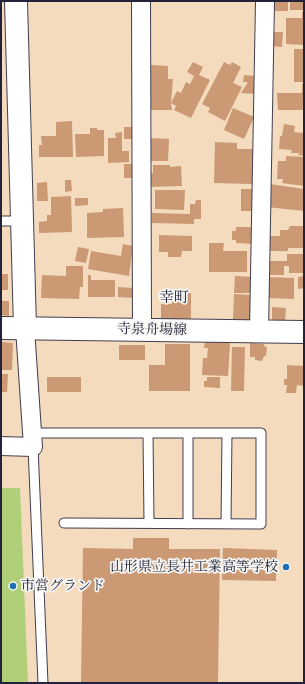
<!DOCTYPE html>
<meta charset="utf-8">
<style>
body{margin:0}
#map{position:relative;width:305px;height:684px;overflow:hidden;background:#f4dbbe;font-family:"Old Standard TT",serif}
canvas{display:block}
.frame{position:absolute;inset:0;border:2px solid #22223b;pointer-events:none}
</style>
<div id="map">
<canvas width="305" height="684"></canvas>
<div class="frame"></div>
</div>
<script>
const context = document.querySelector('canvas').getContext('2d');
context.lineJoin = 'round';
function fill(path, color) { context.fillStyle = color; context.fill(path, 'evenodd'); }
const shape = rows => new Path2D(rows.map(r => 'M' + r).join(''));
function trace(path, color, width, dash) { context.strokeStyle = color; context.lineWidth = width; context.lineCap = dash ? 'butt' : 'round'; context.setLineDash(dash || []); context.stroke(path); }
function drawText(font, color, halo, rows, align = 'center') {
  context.font = font + ' "Old Standard TT","Noto Serif JP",serif'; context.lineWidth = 3.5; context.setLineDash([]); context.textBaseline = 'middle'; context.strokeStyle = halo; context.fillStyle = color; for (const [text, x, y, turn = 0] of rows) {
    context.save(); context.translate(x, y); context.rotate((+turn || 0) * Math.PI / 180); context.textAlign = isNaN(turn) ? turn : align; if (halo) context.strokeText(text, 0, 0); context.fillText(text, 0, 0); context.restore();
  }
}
fill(shape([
 [1,488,20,488,28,683,1,683]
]), '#afd078');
fill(shape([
 [273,1,288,1,288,11,273,11],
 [290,1,304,1,304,10,290,10],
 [302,12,304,12,304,45,286,44,286,18,302,18],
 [271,32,283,32,282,47,270,46],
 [294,49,304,49,304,82,294,82],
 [193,62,203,67,199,75,210,80,191,118,174,110,176,106,171,103,177,91,181,93,186,82,190,84,194,76,187,72],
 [224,62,230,65,232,62,241,67,233,83,242,87,225,121,208,112,210,108,202,104],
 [151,65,168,66,168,79,173,79,171,103,172,110,150,110],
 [244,75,256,76,257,94,241,93,248,82,243,82],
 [302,84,304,84,304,110,278,110,277,93,302,93],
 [233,108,254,117,244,139,224,130],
 [72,121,73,157,39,157,39,145,42,145,41,136,56,136,56,122],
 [284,124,295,126,294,132,304,133,304,156,298,155,300,153,291,153,292,150,279,149,280,136,282,136],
 [124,127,133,127,133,139,124,139],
 [90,128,97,128,97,130,104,130,104,156,76,157,75,134,90,134],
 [122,132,122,151,129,151,129,162,108,163,108,138,116,138,115,133],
 [150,138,169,139,168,161,149,161],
 [215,142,237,143,237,149,253,149,252,184,214,183],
 [286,156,304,157,304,186,282,183,283,179,277,179,278,161,286,161],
 [124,164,133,164,133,178,124,178],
 [153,165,170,165,170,167,181,166,182,186,148,187,148,173,153,173],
 [65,180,71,180,72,191,65,192],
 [47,182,48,201,37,201,37,183],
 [270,184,304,189,304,211,267,207],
 [241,189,254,189,254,211,241,211],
 [155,190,185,190,184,210,155,209],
 [71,196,72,232,39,233,39,222,47,221,47,215,51,215,51,197],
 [75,198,88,198,88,205,75,206],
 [196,200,201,200,201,219,194,219,194,224,152,223,152,213,190,214,190,204,195,204],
 [123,208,124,237,87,238,87,213,103,212,103,209],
 [290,226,304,226,304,248,288,248,288,251,267,251,267,236,280,236,280,230,288,230],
 [236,227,253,227,253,244,236,243,236,240,232,240,232,231,236,231],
 [159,235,192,236,192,251,182,251,181,257,168,257,168,252,159,252],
 [209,243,224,243,223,251,247,251,247,272,209,272],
 [123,244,133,246,129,276,88,269,91,251,121,256],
 [78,247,89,249,86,263,75,261],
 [287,254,304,254,304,273,289,273,289,266,284,266,284,275,268,275,268,261,287,261],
 [66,266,83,266,83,287,80,287,79,299,41,298,42,275,66,276],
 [1,274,8,274,8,290,1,290],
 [88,275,91,275,91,280,115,280,115,297,88,297],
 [235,276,254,277,253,293,234,293],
 [304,276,304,288,298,289,298,277],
 [266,277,294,278,294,299,266,298],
 [118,287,134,288,133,298,118,297],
 [172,293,191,293,191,321,161,320,161,304,172,304],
 [234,294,252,295,251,321,233,321],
 [1,301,9,301,9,316,1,315],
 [272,307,286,308,285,322,272,321],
 [205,341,230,343,228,376,202,375,203,358,207,358,208,348,204,348],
 [2,342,13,343,12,370,1,370,1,352,2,352],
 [250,343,264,344,265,347,267,347,266,356,264,356,262,361,255,360,255,357,250,357],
 [165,344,190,344,190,391,149,391,149,365,165,365],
 [119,345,145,345,145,360,119,360],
 [232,347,245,347,244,391,231,391],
 [287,365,304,366,304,386,297,385,296,393,286,393,287,385,284,385,284,379,287,379],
 [1,374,8,374,7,392,1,392],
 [47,377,81,377,81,392,47,392],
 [207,377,220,377,220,388,204,387,204,381,207,381],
 [133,538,169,538,169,549,220,549,218,683,81,683,83,548,133,549],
 [223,548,277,550,276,581,222,580]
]), '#cb9974');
const lane = shape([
 [1,221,22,221],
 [33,433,261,433,261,524,64,523],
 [148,433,149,523],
 [33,447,43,683],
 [188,524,188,433],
 [226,524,227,433]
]);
const street = shape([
 [141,1,142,330],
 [259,331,265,1],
 [1,446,33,447,25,328]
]);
const secondary = shape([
 [16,1,25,328],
 [1,328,304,332]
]);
trace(lane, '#423e4f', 11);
trace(street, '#423e4f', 20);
trace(secondary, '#423e4f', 24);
trace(lane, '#fff', 9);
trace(street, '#fff', 18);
trace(secondary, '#fff', 22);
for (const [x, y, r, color] of [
 [286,567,4,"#1f6fb2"],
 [13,586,4,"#1f6fb2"]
]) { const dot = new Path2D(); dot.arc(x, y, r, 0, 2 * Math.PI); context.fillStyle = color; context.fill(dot); trace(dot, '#f6f6f2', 1.5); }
drawText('14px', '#22223b', '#f6f6f2', [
 ["寺泉舟場線",152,330,1]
]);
drawText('14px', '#22223b', '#f6f6f2', [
 ["山形県立長井工業高等学校",278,567],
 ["市営グランド",21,586,"left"]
], 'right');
drawText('15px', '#22223b', '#f6f6f2', [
 ["幸町",174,298]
]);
</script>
